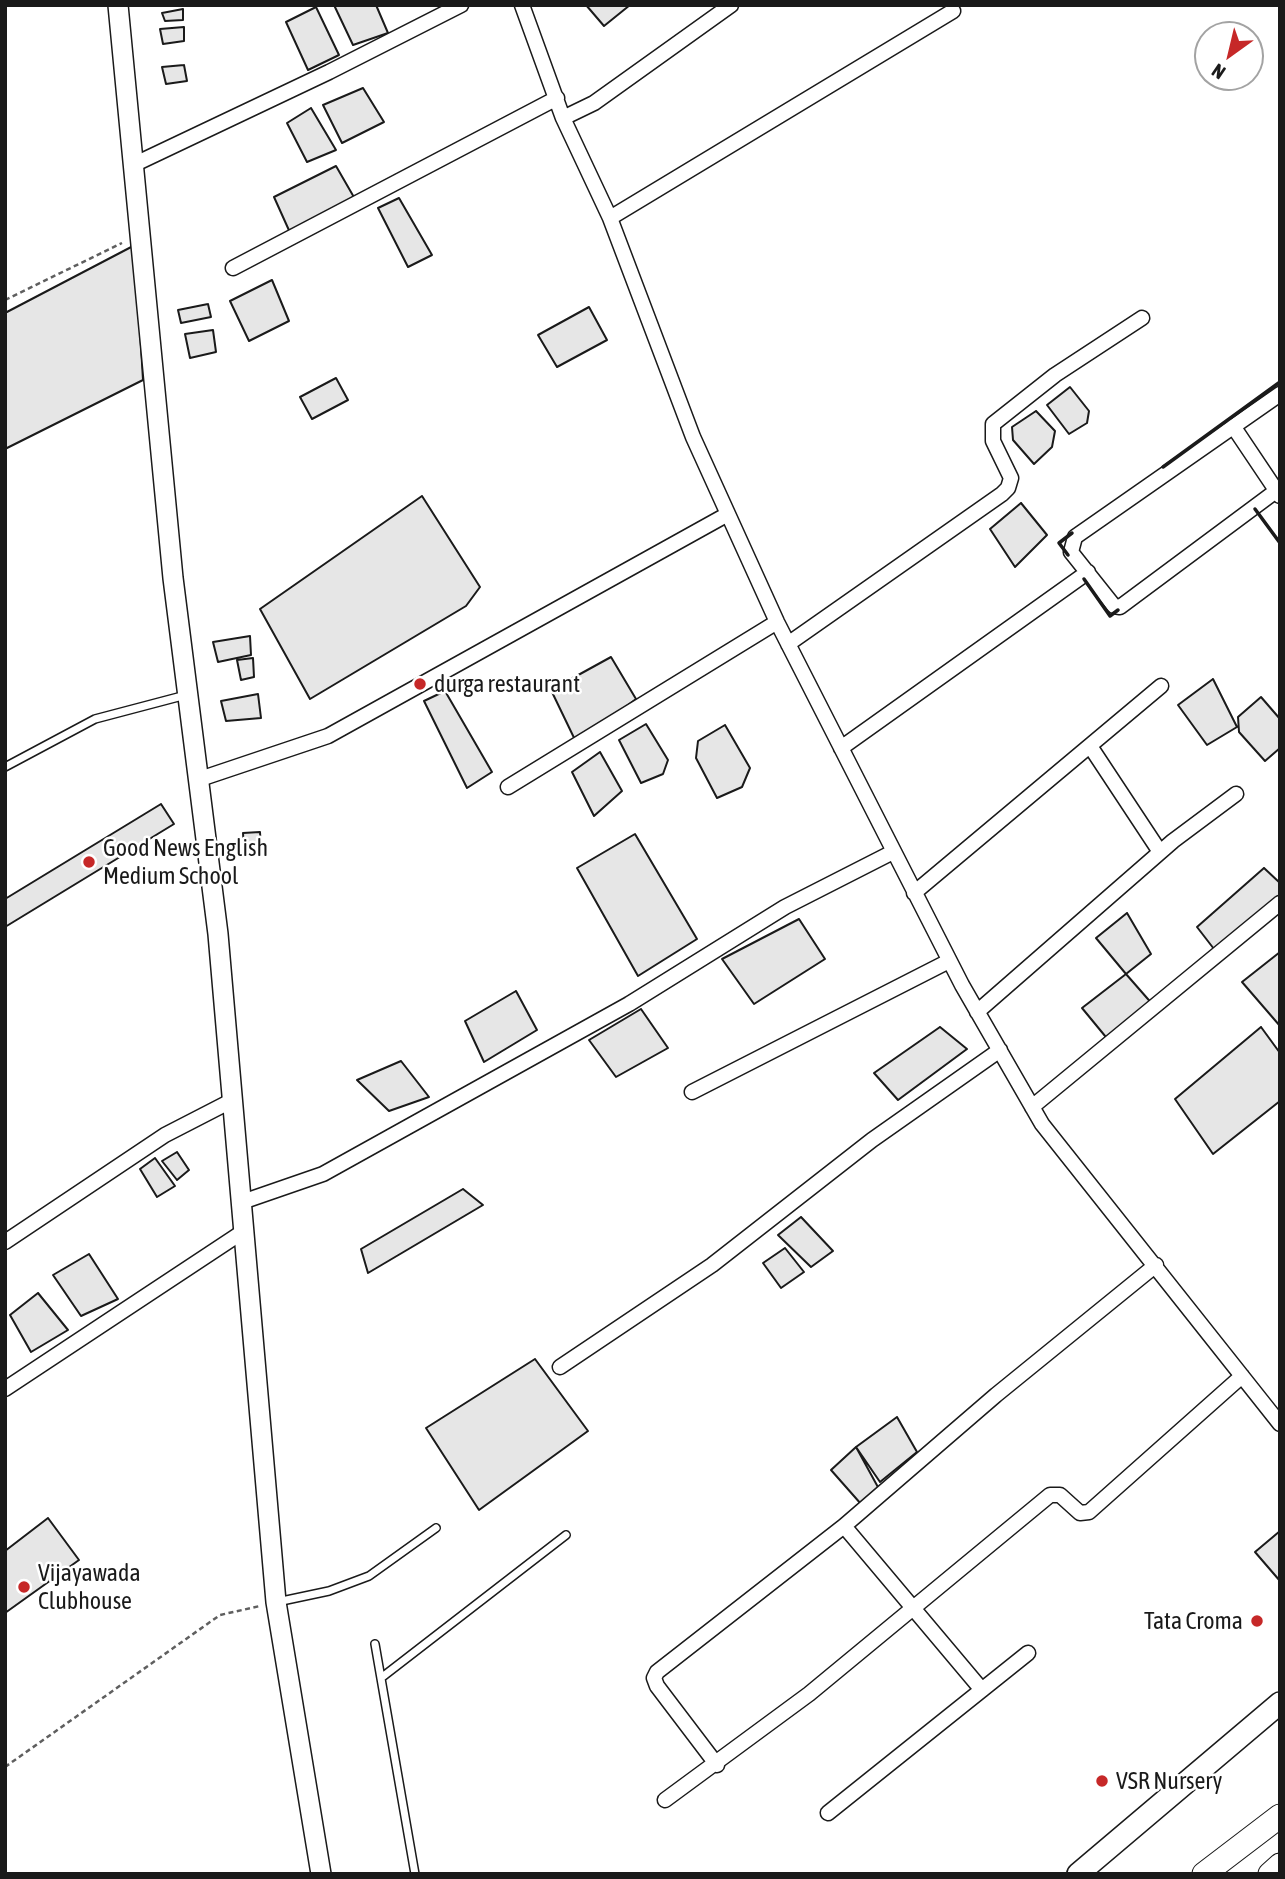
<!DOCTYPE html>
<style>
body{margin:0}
#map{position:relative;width:1285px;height:1879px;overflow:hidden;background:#fff;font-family:"Asap Condensed",sans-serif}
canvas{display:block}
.frame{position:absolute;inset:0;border:7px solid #1a1a1a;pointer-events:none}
.north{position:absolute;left:1194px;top:21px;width:70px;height:70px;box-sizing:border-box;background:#fff;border:2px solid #a3a3a3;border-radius:50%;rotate:214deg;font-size:19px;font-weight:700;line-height:28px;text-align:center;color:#1a1a1a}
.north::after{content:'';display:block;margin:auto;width:24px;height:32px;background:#c62828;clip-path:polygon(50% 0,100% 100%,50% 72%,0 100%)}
</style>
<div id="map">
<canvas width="1285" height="1879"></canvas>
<div class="frame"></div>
<div class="north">N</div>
</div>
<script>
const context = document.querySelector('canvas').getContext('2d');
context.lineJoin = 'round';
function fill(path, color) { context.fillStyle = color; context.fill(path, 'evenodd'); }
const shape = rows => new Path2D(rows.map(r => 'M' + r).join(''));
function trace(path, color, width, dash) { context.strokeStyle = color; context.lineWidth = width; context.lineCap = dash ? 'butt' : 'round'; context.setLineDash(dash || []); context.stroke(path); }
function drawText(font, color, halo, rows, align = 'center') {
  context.font = font + ' "Asap Condensed",sans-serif'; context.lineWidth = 5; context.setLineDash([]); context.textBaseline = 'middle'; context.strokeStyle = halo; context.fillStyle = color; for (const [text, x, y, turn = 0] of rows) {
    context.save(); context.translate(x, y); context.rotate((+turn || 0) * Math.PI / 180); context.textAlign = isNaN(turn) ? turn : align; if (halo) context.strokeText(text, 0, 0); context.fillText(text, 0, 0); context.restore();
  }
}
const building = shape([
 [334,5,376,5,388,33,353,45,334,5],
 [586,5,630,5,604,26,586,5],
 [316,7,339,55,308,70,286,22,316,7],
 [183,9,183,20,165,21,162,13,183,9],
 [184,27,184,41,163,44,160,29,184,27],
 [184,65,187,81,166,84,162,67,184,65],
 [363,88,384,122,342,143,323,105,363,88],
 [311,108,336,150,307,162,287,123,311,108],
 [336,166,355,199,292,237,274,197,336,166],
 [399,198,432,255,408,267,378,208,399,198],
 [135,245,143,380,5,449,5,313,135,245],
 [272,280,289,321,249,341,230,301,272,280],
 [208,304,211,317,181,323,178,310,208,304],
 [589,307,607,340,557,367,538,335,589,307],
 [213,330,216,352,190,358,185,334,213,330],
 [336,378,348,400,312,419,300,397,336,378],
 [1070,387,1089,411,1087,423,1069,434,1047,405,1070,387],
 [1036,411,1055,431,1052,447,1034,464,1013,440,1012,427,1036,411],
 [422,496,480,587,466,606,310,699,260,609,422,496],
 [1021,503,1047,535,1015,567,990,529,1021,503],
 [250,636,251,655,218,662,213,642,250,636],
 [611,657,636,699,577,744,551,690,611,657],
 [253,658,254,677,241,680,237,660,253,658],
 [1213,679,1237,727,1207,745,1178,705,1213,679],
 [445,691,492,772,467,788,424,701,445,691],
 [258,694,261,718,226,721,221,701,258,694],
 [1261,697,1280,719,1280,748,1265,761,1239,732,1238,717,1261,697],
 [646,724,668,760,663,774,641,783,619,740,646,724],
 [725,725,750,768,742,787,717,798,696,758,698,741,725,725],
 [600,752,622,791,594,816,572,772,600,752],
 [161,804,174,824,5,927,5,899,161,804],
 [260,832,261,849,244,850,243,833,260,832],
 [635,834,697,939,638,976,577,868,635,834],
 [1264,868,1280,883,1280,902,1214,949,1197,927,1264,868],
 [1127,913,1151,954,1126,974,1096,938,1127,913],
 [799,919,825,959,754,1004,722,959,799,919],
 [1280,952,1280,1026,1242,982,1280,952],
 [1126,974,1154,1006,1110,1042,1082,1008,1126,974],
 [516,991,537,1030,484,1062,465,1021,516,991],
 [641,1009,668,1048,616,1077,589,1040,641,1009],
 [940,1027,967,1049,898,1100,874,1073,940,1027],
 [1261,1027,1280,1053,1280,1101,1213,1154,1175,1099,1261,1027],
 [401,1061,429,1097,389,1111,357,1080,401,1061],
 [177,1152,189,1170,177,1180,162,1161,177,1152],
 [155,1158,175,1186,157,1197,140,1169,155,1158],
 [463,1189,483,1205,368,1273,361,1249,463,1189],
 [801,1217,833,1251,811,1267,778,1235,801,1217],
 [785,1248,804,1272,781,1288,763,1263,785,1248],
 [89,1254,118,1299,81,1316,53,1275,89,1254],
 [38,1293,68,1330,31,1352,10,1315,38,1293],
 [535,1359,588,1431,479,1510,426,1428,535,1359],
 [897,1417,917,1452,880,1482,856,1447,897,1417],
 [856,1447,879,1489,861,1504,831,1470,856,1447],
 [48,1518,79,1560,5,1613,5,1551,48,1518],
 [1280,1531,1280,1581,1255,1552,1280,1531]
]);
fill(building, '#e6e6e6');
trace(building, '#1a1a1a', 2);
const service = shape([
 [5,767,95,719,186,695],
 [277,1602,329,1591,369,1576,436,1528],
 [375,1644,415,1874],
 [381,1678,566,1535]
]);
const minor = shape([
 [522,5,563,118,610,218,693,437,777,622,962,985,1042,1124,1280,1424],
 [563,118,594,103,731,5],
 [133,165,329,72,461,5],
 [610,218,953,11],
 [233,268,557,98],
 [1233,426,1280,496],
 [1276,491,1120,607,1114,606,1071,552,1075,537,1280,394],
 [788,644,1002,494,1008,488,1011,478,993,441,993,424,1055,375,1142,318],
 [1090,746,1160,852],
 [841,748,1088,572],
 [197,780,328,736,728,514],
 [508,787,777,622],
 [914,893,1161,686],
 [977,1012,1173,841,1236,794],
 [692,1092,949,961],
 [1032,1107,1280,903],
 [242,1202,323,1174,629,1004,785,907,893,852],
 [5,1242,165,1135,233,1100],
 [560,1367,712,1265,872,1140,1000,1050],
 [5,1389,244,1231],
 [844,1526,982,1690],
 [717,1765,657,1686,654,1678,657,1672,844,1526,996,1395,1156,1265],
 [665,1800,809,1694,1050,1495,1060,1495,1080,1513,1089,1512,1242,1376],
 [828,1813,1028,1653]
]);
const tertiary = shape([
 [118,5,173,578,218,934,276,1602,321,1874]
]);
const secondary = shape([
 [1078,1874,1280,1703]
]);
const primary = shape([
 [1204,1874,1280,1816],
 [1270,1874,1280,1865]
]);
trace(service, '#1a1a1a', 10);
trace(minor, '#1a1a1a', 17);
trace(tertiary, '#1a1a1a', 22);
trace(secondary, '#1a1a1a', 24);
trace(primary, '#1a1a1a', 25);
trace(shape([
 [5,300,122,243],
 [5,1767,220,1615,260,1606]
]), '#5f5f5f', 2.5, [5, 3.5]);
trace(service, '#fff', 7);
trace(minor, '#fff', 14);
trace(tertiary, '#fff', 19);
trace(secondary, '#fff', 21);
trace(primary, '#fff', 23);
trace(shape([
 [1163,467,1280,382],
 [1255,509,1280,543],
 [1068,555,1059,543,1072,533],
 [1084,579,1110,616,1118,610]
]), '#1a1a1a', 3.5);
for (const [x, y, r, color] of [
 [420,684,7,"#c62828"],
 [89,862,7,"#c62828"],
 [24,1587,7,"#c62828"],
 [1257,1621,7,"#c62828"],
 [1102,1781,7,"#c62828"]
]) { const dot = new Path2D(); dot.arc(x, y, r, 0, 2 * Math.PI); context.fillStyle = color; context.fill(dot); trace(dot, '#fff', 2.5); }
drawText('24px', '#1a1a1a', '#fff', [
 ["durga restaurant",434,684],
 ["Good News English",103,848],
 ["Medium School",103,876],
 ["Vijayawada",38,1573],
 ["Clubhouse",38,1601],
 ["Tata Croma",1243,1621,"right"],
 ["VSR Nursery",1116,1781]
], 'left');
</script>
